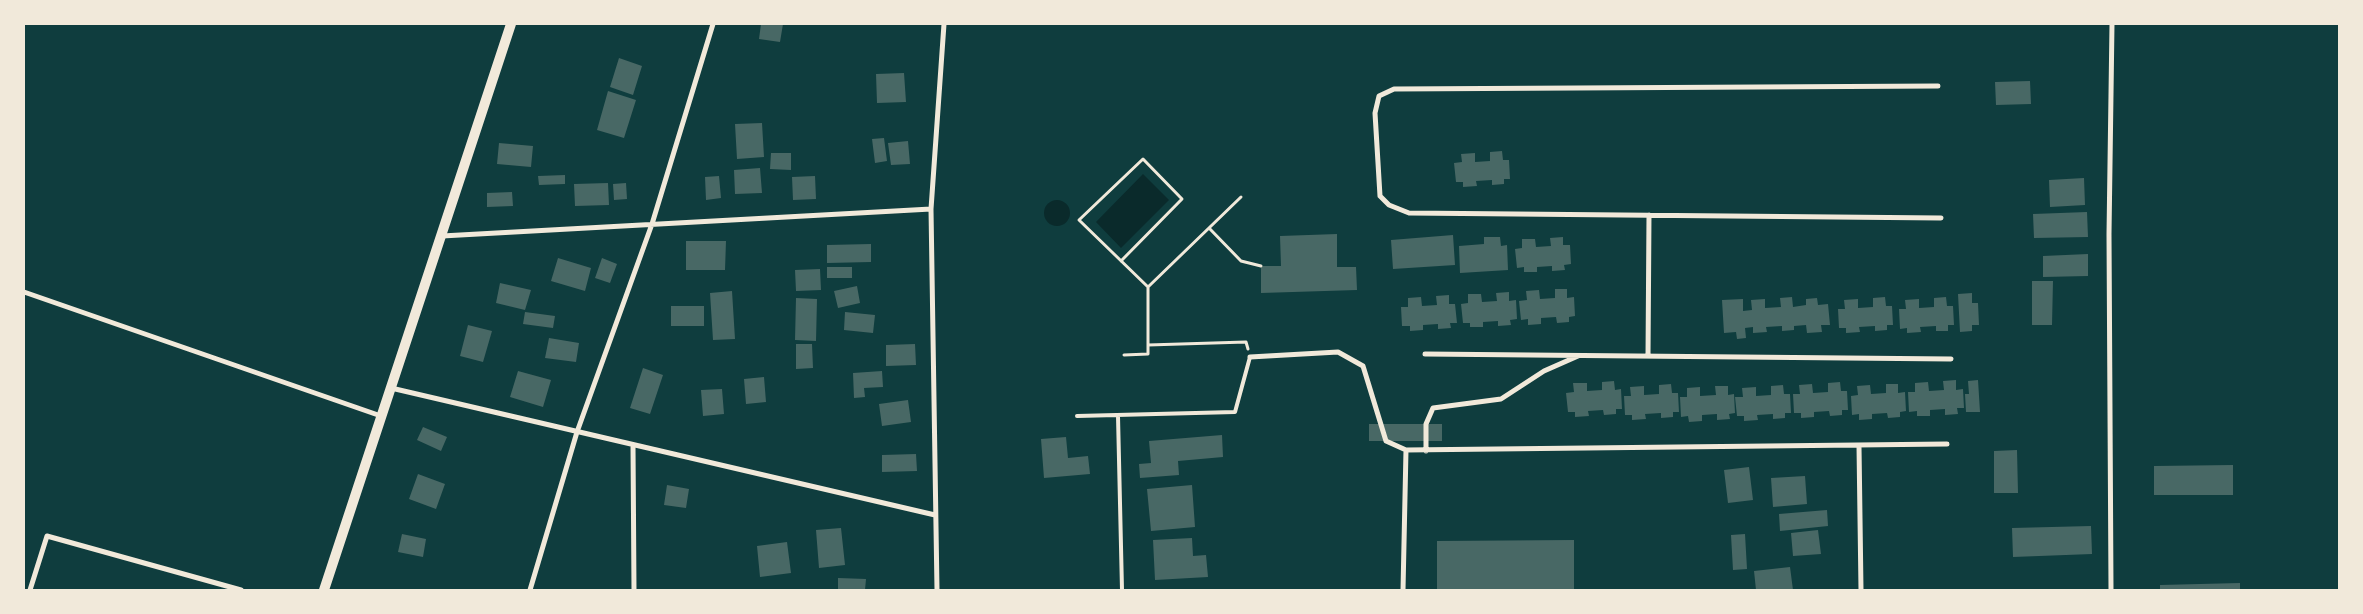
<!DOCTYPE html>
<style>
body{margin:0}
#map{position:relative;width:2363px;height:614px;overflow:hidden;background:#0f3d3e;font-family:"Archivo Narrow",sans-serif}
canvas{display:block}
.frame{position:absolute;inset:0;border:25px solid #f1e9da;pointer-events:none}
</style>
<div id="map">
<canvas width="2363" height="614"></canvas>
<div class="frame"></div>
</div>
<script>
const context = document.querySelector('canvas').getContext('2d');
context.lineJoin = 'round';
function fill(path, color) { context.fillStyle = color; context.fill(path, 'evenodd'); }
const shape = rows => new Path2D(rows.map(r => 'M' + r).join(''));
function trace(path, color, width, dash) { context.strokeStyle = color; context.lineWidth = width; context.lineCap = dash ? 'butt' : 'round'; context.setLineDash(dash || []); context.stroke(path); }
fill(shape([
 [1143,174,1169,200,1121,248,1096,222],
 '1044 213a13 13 0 1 1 26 0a13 13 0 1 1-26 0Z'
]), '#0a2a2b');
fill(shape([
 [761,24,783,24,780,42,759,39],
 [619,58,642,66,633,95,610,87],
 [904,73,906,102,877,103,876,74],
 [2030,81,2031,104,1996,105,1995,82],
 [608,91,636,100,624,138,597,130],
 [762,123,764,157,737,159,735,124],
 [884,138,887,161,875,163,872,139],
 [908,141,910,164,891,165,888,143],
 [499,143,533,146,531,167,497,164],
 [1502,151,1503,160,1509,160,1510,179,1504,179,1504,184,1492,185,1492,180,1476,181,1477,186,1463,187,1463,182,1456,182,1454,163,1462,162,1461,154,1475,153,1475,162,1490,161,1490,152],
 [771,153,791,153,791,170,770,169],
 [760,168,762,193,735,194,734,170],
 [565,175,565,184,539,185,538,176],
 [719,176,721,198,706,200,705,177],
 [815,176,816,199,793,200,792,177],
 [2084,178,2085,205,2050,207,2049,180],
 [608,183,609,205,575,206,574,184],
 [626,183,627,199,614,200,613,184],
 [512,192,513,206,487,207,487,193],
 [2087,212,2088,237,2034,238,2033,214],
 [1337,234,1337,267,1356,267,1357,290,1261,293,1261,266,1281,266,1280,236],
 [1453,235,1455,265,1393,269,1391,240],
 [1484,237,1500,237,1501,246,1507,245,1508,270,1460,273,1459,246,1484,244],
 [1563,237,1563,245,1570,245,1571,264,1564,265,1565,270,1552,271,1552,266,1537,267,1537,272,1524,272,1524,267,1517,268,1515,249,1522,248,1522,239,1535,239,1536,247,1551,246,1550,238],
 [686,241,726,241,725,270,686,270],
 [871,244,871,262,827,263,827,245],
 [2088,254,2088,276,2043,277,2043,256],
 [558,258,591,268,585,291,551,281],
 [602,258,617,264,610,283,595,278],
 [827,267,852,267,852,278,827,278],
 [820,269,821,290,796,291,795,270],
 [2032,281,2053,281,2052,325,2032,325],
 [500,283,531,290,525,310,496,303],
 [857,286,860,303,838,308,834,291],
 [1555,289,1567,289,1567,298,1574,297,1575,316,1569,317,1569,322,1557,323,1556,317,1541,318,1541,324,1528,325,1528,319,1521,320,1519,301,1527,300,1526,291,1539,290,1540,299,1555,298],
 [732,291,735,339,713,340,710,293],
 [1509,292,1509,301,1516,300,1517,319,1510,320,1511,325,1498,326,1498,321,1483,322,1483,327,1470,327,1470,323,1463,323,1461,304,1468,303,1468,294,1481,294,1482,302,1497,301,1496,293],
 [1972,293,1972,303,1978,303,1979,325,1972,325,1972,331,1960,332,1958,294],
 [1449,295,1449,304,1455,304,1457,323,1450,323,1451,328,1438,329,1438,324,1423,325,1423,330,1410,331,1410,326,1402,326,1401,307,1408,307,1408,298,1421,297,1422,306,1437,305,1436,296],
 [1792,297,1793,307,1806,305,1806,299,1817,298,1818,305,1828,304,1830,325,1821,325,1822,332,1807,333,1806,325,1794,326,1794,330,1782,331,1782,326,1766,327,1767,332,1753,333,1753,327,1745,328,1746,338,1737,339,1736,332,1724,333,1722,300,1743,299,1743,311,1752,310,1751,300,1765,299,1765,308,1781,307,1780,298],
 [1885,297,1886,306,1892,306,1893,325,1887,325,1887,330,1875,331,1875,326,1859,327,1860,332,1846,333,1846,328,1839,328,1838,309,1845,309,1844,300,1858,299,1858,308,1873,307,1873,298],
 [1946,297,1947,306,1953,306,1954,325,1948,325,1948,331,1936,331,1936,326,1920,327,1921,332,1907,333,1907,328,1900,329,1899,309,1906,309,1905,300,1919,299,1919,308,1934,307,1934,298],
 [796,298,817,299,816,341,795,340],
 [671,306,704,306,704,326,671,326],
 [525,312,555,316,553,328,523,324],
 [845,312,875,315,873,333,844,330],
 [468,325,492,331,483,362,460,356],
 [549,338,579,343,576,362,545,358],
 [796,344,812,344,813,368,796,369],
 [915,344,916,365,886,366,886,345],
 [643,368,663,375,650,414,630,408],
 [518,371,551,380,543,407,510,397],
 [882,371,883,387,864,388,865,397,854,398,853,373],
 [764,377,766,402,746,404,744,379],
 [1956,380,1956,390,1963,389,1964,408,1957,408,1958,414,1945,415,1945,409,1930,410,1930,416,1917,416,1917,411,1909,412,1908,392,1915,392,1915,383,1928,382,1929,391,1944,390,1943,381],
 [1978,380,1980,412,1966,412,1965,394,1969,394,1968,381],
 [1614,381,1615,390,1621,389,1622,409,1616,409,1616,414,1604,415,1603,410,1588,411,1589,416,1575,417,1575,412,1568,412,1566,393,1574,392,1573,383,1587,383,1587,391,1602,390,1602,382],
 [1840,382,1841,391,1847,391,1848,410,1842,410,1842,415,1830,416,1829,411,1814,412,1814,417,1801,418,1801,413,1794,413,1793,394,1800,394,1799,385,1812,384,1813,393,1828,392,1828,383],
 [1671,384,1672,393,1678,393,1679,412,1673,412,1673,417,1661,418,1661,413,1645,414,1646,419,1632,420,1632,415,1625,415,1624,396,1631,396,1630,387,1644,386,1644,395,1659,394,1659,385],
 [1886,384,1898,384,1898,393,1905,392,1906,411,1900,412,1900,417,1888,418,1887,413,1872,414,1872,419,1859,420,1859,414,1852,415,1851,396,1858,395,1857,386,1870,385,1871,394,1886,393],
 [1783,385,1784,394,1790,394,1791,413,1785,413,1785,418,1773,419,1773,414,1757,415,1758,420,1744,421,1744,416,1737,416,1735,397,1743,397,1742,388,1756,387,1756,396,1771,395,1771,386],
 [1715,386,1728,386,1728,395,1734,394,1735,413,1729,414,1730,419,1717,420,1717,414,1702,415,1702,421,1689,422,1688,416,1681,417,1680,397,1687,397,1687,388,1700,387,1700,396,1716,395],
 [722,389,724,414,703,416,701,390],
 [908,400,911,422,882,426,879,404],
 [1369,424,1442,424,1442,441,1369,441],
 [423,427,447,437,441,451,417,440],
 [1222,435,1223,457,1178,461,1179,475,1140,478,1139,464,1151,463,1149,441],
 [1066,437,1068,458,1088,456,1090,474,1044,478,1041,439],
 [2017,450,2018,493,1994,493,1994,451],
 [916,454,917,471,882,472,882,455],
 [2233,465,2233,495,2154,495,2154,466],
 [1749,467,1753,500,1728,503,1724,470],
 [418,474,445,484,436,509,409,499],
 [1805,476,1807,504,1773,507,1771,478],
 [667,485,689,489,686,508,664,505],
 [1192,485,1195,527,1151,531,1147,489],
 [1827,510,1828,526,1780,531,1779,514],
 [2091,526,2092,554,2013,557,2012,528],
 [841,528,845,565,819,568,816,530],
 [1818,530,1821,554,1793,556,1791,533],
 [402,534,426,539,423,557,398,552],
 [1745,534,1747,569,1733,570,1731,535],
 [1192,538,1193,556,1206,555,1208,577,1155,580,1153,540],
 [1574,540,1574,590,1437,590,1437,541],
 [787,542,791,573,760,577,757,546],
 [1790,567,1793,590,1756,590,1754,571],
 [838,578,866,579,865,590,838,590],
 [2240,583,2240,590,2160,590,2160,585]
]), '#486865');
trace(shape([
 [1209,228,1241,261,1261,266],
 [1121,261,1182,199,1143,159,1079,220,1148,287,1241,197],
 [1148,345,1246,342,1248,349],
 [1124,355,1148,354,1148,287]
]), '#f1e9da', 3);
trace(shape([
 [1077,416,1235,412,1250,357],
 [1118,416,1122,590]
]), '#f1e9da', 4);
trace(shape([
 [1938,86,1394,89,1379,96,1375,113,1380,196,1389,205,1409,213,1941,218],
 [442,236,931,209],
 [24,292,381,416],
 [1425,354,1951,359],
 [1648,356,1649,215],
 [1250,357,1338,352,1363,366,1386,441,1406,450,1947,444],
 [391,388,935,515],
 [633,445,634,590],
 [1859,446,1861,590],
 [1426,451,1426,424,1433,408,1501,399,1544,371,1578,356],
 [30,590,47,536,241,590],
 [530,590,577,432,652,224,713,24],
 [937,590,931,209,944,24],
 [1403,590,1406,450],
 [2111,590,2109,234,2112,24]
]), '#f1e9da', 5);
trace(shape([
 [324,590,511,24]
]), '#f1e9da', 10);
</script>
